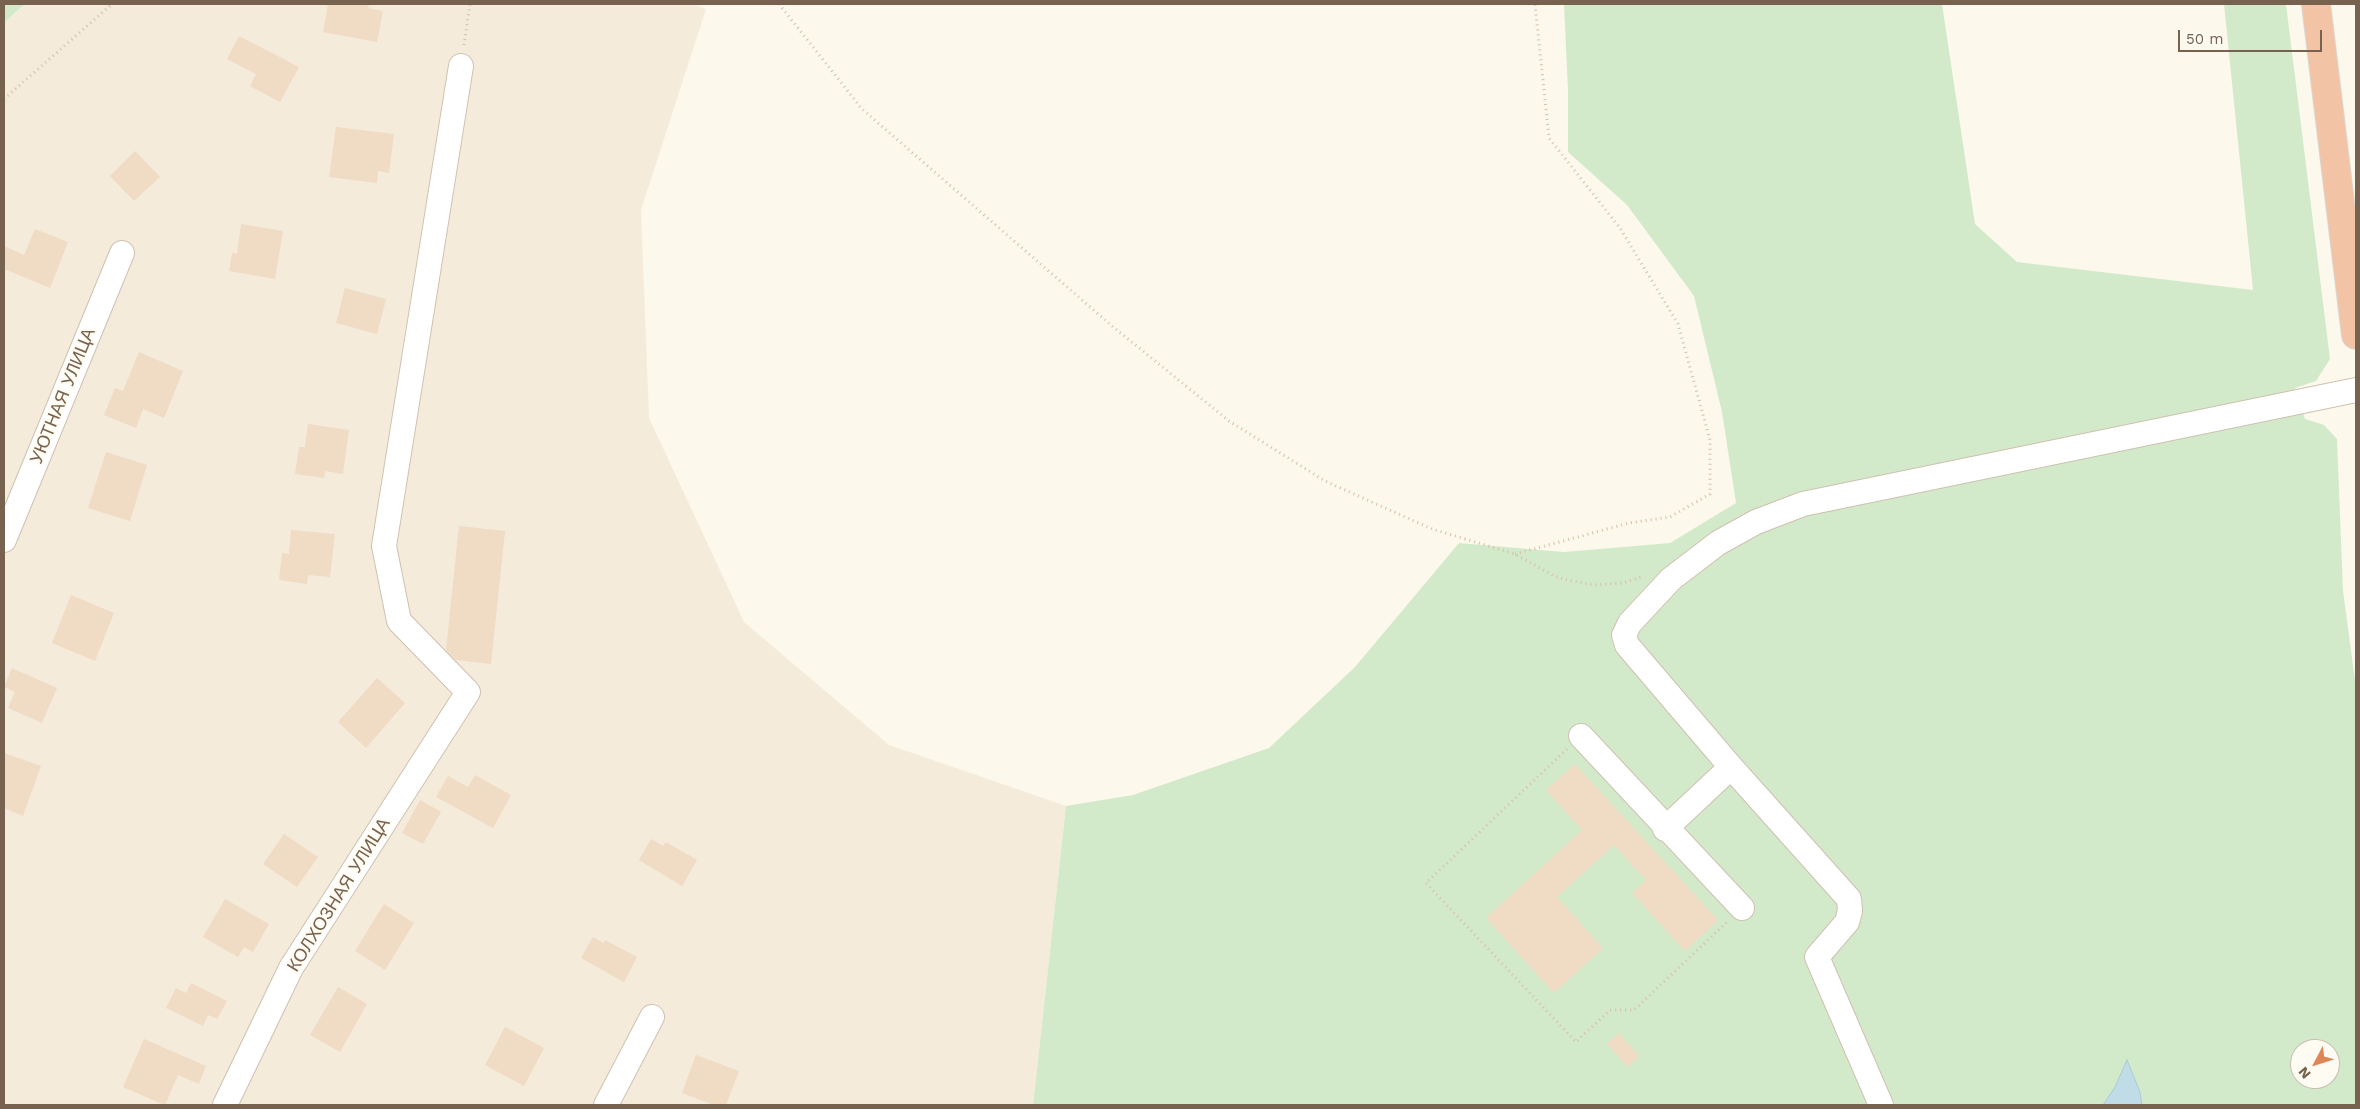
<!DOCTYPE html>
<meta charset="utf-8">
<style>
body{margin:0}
#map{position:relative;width:2360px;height:1109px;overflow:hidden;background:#fcf8ec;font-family:"Work Sans",sans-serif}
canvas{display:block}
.frame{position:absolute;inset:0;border:5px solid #77624f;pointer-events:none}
.north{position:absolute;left:2290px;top:1039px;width:50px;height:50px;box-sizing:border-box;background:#fefbf2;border:1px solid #c8beb1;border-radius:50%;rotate:230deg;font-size:14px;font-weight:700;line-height:20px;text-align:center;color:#77624f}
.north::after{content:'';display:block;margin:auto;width:18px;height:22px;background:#df8657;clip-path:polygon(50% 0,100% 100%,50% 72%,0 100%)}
.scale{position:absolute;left:2178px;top:30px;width:144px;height:22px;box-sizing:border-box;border:2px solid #77624f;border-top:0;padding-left:6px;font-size:15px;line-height:18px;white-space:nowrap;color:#77624f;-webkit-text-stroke:4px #fefbf2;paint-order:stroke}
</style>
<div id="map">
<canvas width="2360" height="1109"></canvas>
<div class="frame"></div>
<div class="north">N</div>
<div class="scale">50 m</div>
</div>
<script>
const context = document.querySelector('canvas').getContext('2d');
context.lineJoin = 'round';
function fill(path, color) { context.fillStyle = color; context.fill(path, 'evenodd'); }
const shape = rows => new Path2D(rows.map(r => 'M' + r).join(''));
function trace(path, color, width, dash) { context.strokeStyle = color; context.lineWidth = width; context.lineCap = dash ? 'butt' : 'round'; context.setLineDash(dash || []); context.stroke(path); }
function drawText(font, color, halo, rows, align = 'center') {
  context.font = font + ' "Work Sans",sans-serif'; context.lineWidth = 4.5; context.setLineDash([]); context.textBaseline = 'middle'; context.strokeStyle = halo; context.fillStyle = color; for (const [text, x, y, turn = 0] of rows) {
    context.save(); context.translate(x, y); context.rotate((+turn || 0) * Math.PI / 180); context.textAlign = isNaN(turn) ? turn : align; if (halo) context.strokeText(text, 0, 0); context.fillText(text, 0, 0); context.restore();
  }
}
fill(shape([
 [26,4,693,4,706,9,641,210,649,418,744,622,889,745,1066,806,1033,1105,4,1105,4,23]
]), '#f4ebda');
fill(shape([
 [4,4,25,4,4,23],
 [1564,4,1942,4,1975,224,2017,262,2253,290,2224,4,2286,4,2330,359,2316,381,2295,388,2305,419,2324,425,2337,439,2343,591,2356,688,2356,1105,2142,1105,2140,1092,2127,1060,2115,1087,2103,1105,1033,1105,1066,806,1133,795,1269,748,1355,667,1459,543,1564,552,1670,543,1736,503,1722,412,1694,296,1627,205,1568,152,1568,91],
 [2300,1049,2330,1049,2330,1079,2300,1079]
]), '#d3eaca');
const water = shape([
 [2127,1060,2140,1092,2142,1105,2103,1105,2115,1087,2127,1060]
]);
fill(water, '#c0dce6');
trace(water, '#a7cad7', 1);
fill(shape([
 [328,4,369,4,368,8,383,11,377,42,323,32],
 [239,36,299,67,280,102,250,86,256,74,227,59],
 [336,127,394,134,389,173,378,171,377,183,329,177],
 [135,151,160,177,134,201,110,176],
 [241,224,283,231,275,279,229,271,232,253,237,254],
 [35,229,68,242,50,288,4,269,4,246,24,255],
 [345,288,386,299,377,334,336,323],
 [139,352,183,371,164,418,143,409,136,428,104,415,115,388,123,391],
 [308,424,349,430,343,474,325,471,324,478,295,474,299,447,305,447],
 [106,452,147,465,130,521,88,508],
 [459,526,505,531,491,664,456,660,446,650],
 [291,530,335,534,330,577,308,575,307,584,279,580,282,553,289,554],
 [71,595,114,613,95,661,52,643],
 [12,668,57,688,42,723,8,708,15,692,4,687],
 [377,678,405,703,366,748,338,722],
 [4,753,41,766,23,816,4,808],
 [1575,764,1718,920,1685,951,1632,893,1646,880,1614,845,1557,897,1603,948,1554,993,1486,918,1582,830,1546,790],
 [475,775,511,795,493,828,436,797,448,776,468,787],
 [420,800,441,812,423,844,402,833],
 [284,834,318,857,297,887,263,864],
 [651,839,663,846,666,842,697,860,682,886,639,860],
 [225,899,269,924,253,952,244,947,238,957,203,937],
 [384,904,414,923,385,970,355,951],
 [593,937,604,943,605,940,637,957,624,982,581,958],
 [191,983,227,1001,217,1019,208,1015,203,1026,166,1008,176,988,186,993],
 [338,987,367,1004,340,1052,310,1035],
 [505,1027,544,1048,524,1086,485,1065],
 [1619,1033,1639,1056,1628,1067,1607,1044],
 [144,1039,206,1066,199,1084,178,1075,165,1105,123,1087],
 [696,1055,739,1071,726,1105,714,1105,682,1093]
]), '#f0dbc4');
const minor = shape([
 [4,540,122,253],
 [1581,736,1742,908],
 [1665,829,1731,767],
 [225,1105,291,968,468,692,399,621,384,546,461,66],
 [606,1105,652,1017],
 [1881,1105,1817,957,1847,922,1850,911,1849,899,1731,767,1627,645,1624,635,1630,623,1671,579,1718,543,1756,522,1803,504,2356,390]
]);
const highway = shape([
 [2316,4,2356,335]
]);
trace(minor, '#cec1b1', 26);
trace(highway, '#dcd6d1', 30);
trace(shape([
 [779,4,862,109,1112,326,1229,421,1325,481,1432,529,1515,554,1554,576,1567,580,1594,585,1623,583,1644,576],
 [464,45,470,4],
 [4,99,112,4],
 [1515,554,1629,523,1670,517,1710,494,1710,440,1678,324,1620,228,1549,138,1535,4],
 [1567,749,1426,883,1576,1042,1610,1010,1634,1010,1727,922]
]), '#d6bfa7', 3, [1, 4]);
trace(minor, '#fff', 24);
trace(highway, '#f3c3a6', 28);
drawText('18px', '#77624f', '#fefbf2', [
 ["УЮТНАЯ УЛИЦА",63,396,-68],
 ["КОЛХОЗНАЯ УЛИЦА",339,895,-58]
]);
</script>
